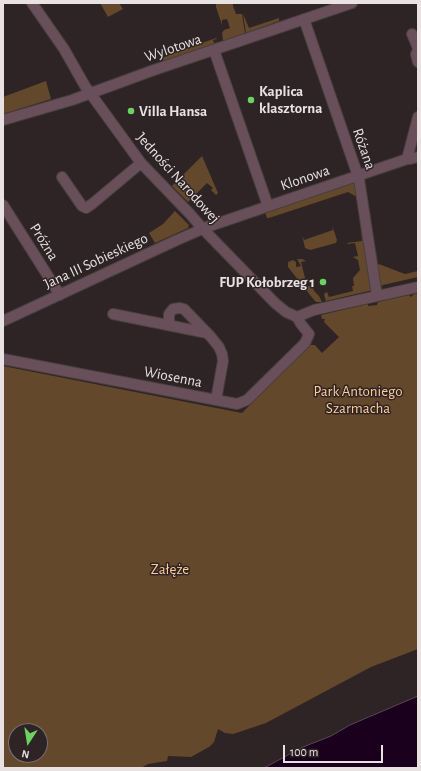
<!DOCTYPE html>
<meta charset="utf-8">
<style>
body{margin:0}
#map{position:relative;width:421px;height:771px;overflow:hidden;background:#2e2425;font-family:"Alegreya Sans",sans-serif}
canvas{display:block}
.frame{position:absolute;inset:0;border:4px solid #e9e2e2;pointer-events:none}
.north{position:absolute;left:8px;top:723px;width:40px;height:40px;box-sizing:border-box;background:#2e2425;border:1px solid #797071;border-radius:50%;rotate:192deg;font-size:11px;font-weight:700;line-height:16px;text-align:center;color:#e9e2e2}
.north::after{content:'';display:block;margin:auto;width:14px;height:18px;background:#6cd362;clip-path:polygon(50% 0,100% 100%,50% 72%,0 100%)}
.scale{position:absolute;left:283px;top:745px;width:100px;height:18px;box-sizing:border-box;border:2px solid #e9e2e2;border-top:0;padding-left:5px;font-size:12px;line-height:14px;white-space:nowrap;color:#e9e2e2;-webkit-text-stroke:3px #2e2425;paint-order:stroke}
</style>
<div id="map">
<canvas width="421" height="771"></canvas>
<div class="frame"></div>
<div class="north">N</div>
<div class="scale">100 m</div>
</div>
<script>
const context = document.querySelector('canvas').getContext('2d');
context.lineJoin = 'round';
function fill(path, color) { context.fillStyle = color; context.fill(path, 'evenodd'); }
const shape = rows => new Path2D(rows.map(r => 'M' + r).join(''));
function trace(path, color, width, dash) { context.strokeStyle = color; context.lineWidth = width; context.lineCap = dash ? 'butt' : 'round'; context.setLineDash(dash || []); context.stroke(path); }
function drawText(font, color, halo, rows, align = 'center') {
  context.font = font + ' "Alegreya Sans",sans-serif'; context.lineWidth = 3; context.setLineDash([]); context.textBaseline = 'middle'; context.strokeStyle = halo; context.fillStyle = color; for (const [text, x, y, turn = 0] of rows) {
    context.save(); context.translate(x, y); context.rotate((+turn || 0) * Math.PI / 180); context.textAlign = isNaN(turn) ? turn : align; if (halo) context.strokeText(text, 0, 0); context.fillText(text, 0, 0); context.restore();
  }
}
fill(shape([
 [100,3,119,3,123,9,108,17],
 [216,3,233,3,233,6,236,14,242,14,245,33,224,41,223,40,222,33,224,30,230,28,227,19,222,20,222,25,216,7],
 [243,14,249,28,279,18,279,21,246,33],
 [216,38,217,39,213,40,214,43,219,42,215,44,163,61,163,58,166,56],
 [46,81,51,99,3,114,3,97],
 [202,156,218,193,216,195,211,190,213,188,207,183,188,202,172,186],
 [356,182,357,197,348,192,269,218,267,218,265,212],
 [358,201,373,290,326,301,324,295,325,293,327,292,329,297,353,291,352,286,354,286,353,278,360,270,358,260,353,257,358,256,355,243,348,244,347,243,362,241],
 [175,211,189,225,188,228,155,243,149,233,163,224],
 [332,225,337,240,336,243,310,250,305,248,302,235,304,240,333,230],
 [297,259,302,259,306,261,301,262,307,286,312,286,314,291,319,296,322,302,316,302,314,300,288,267,288,262,293,260,296,262,296,267,301,266],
 [376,263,405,274,418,271,418,277,383,285,380,287],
 [418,293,418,649,371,667,266,723,233,734,225,733,218,729,214,742,209,747,191,757,168,756,167,761,148,764,141,768,3,768,3,366,242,413,309,345,315,345,322,353,339,337,324,322,325,319,322,319,321,315,368,304,368,306,377,305,378,302,409,295,411,297,414,294],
 [16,731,40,731,40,755,16,755]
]), '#63482b');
const water = shape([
 [418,696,418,768,264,768,303,747,331,736,350,725,418,696]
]);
fill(water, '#1b001d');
trace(water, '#594458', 1);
const minor = shape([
 [304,19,359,179,377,296],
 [412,34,418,48,417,53,416,54,418,62],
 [214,50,268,206],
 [3,120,72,100,154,70,352,3],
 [407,159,418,117],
 [62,177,82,206,86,208,92,204,141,163],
 [3,205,60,295],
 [113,314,207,333],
 [297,317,314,310,418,287],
 [3,321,177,240,207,227,407,159,410,159,418,157],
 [172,326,169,322,169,314,173,309,180,308,184,309,211,337,219,347,222,354,223,361,216,400],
 [3,359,237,404,247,400,305,343,309,334,301,324,297,317,286,312,275,303,203,229,190,214,141,163,85,86,64,49,32,3]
]);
trace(minor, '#483f3f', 12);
trace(minor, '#684f59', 10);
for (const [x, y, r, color] of [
 [251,100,4,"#6cd362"],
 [131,111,4,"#6cd362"],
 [323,282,4,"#6cd362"]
]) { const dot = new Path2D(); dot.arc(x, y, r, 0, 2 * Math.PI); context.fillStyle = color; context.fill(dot); trace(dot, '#2e2425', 1.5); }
drawText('15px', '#e9e2e2', '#2e2425', [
 ["Wylotowa",173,48,-19],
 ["Różana",364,149,71],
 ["Jedności Narodowej",178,178,48],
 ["Klonowa",305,178,-19],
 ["Próżna",44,242,58],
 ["Jana III Sobieskiego",96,261,-25],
 ["Wiosenna",173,377,11]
]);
drawText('bold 15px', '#e9e2e2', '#2e2425', [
 ["Kaplica",259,91],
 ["klasztorna",259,108],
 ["Villa Hansa",139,111],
 ["FUP Kołobrzeg 1",315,282,"right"]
], 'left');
drawText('15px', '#ffcc98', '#2e2425', [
 ["Park Antoniego",358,391],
 ["Szarmacha",358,408],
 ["Załęże",170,569]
]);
</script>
